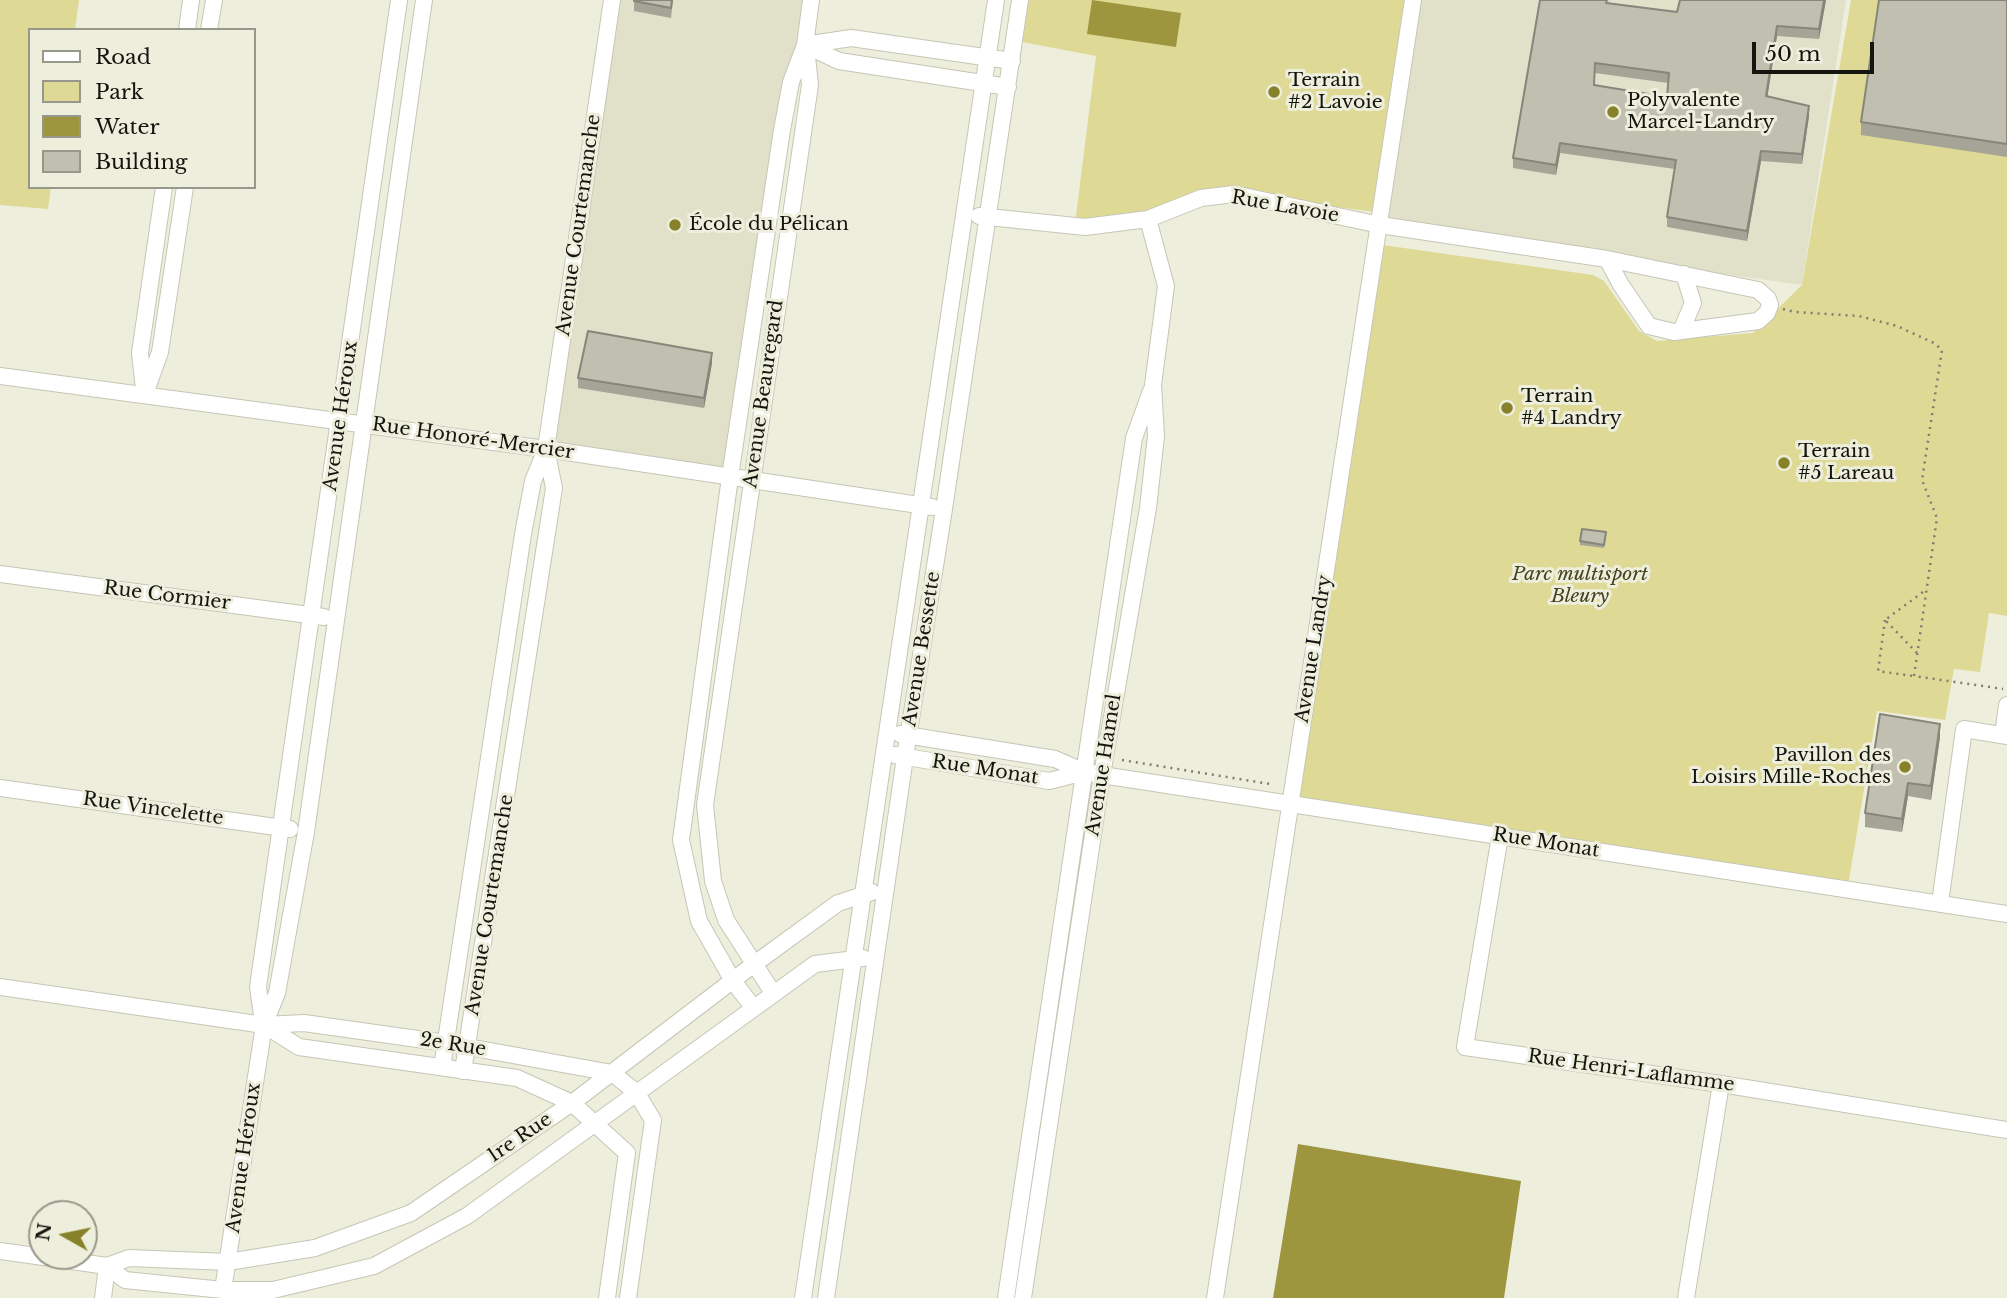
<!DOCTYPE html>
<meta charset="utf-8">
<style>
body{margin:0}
#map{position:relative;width:2007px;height:1298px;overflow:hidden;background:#eed;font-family:"Libre Baskerville",serif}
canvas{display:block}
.legend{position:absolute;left:28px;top:28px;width:228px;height:161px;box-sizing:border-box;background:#eed;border:2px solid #97978b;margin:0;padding:9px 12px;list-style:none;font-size:21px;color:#15150f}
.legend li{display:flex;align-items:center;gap:14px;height:35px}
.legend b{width:35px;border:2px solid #97978b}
.north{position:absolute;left:28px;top:1200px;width:70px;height:70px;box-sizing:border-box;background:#eed;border:2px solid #97978b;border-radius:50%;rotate:279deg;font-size:19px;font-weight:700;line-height:28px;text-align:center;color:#15150f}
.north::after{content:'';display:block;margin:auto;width:24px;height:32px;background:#878129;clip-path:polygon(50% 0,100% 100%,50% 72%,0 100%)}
.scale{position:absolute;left:1752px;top:42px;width:122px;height:32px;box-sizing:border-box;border:4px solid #15150f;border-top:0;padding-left:9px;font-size:21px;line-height:24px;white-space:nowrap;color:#15150f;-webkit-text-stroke:5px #eed;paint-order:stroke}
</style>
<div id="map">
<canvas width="2007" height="1298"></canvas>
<ul class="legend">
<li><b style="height:9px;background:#fff"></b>Road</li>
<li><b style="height:19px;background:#deda96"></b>Park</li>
<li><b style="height:19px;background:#9d963f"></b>Water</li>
<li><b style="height:19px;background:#c0bfb0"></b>Building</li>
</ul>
<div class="north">N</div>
<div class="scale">50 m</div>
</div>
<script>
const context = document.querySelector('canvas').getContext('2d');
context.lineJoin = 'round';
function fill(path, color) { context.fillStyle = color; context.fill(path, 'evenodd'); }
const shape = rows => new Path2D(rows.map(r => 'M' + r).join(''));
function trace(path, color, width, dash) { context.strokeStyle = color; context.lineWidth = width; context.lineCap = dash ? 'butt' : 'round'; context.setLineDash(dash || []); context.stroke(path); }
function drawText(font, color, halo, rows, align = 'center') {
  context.font = font + ' "Libre Baskerville",serif'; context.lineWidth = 6; context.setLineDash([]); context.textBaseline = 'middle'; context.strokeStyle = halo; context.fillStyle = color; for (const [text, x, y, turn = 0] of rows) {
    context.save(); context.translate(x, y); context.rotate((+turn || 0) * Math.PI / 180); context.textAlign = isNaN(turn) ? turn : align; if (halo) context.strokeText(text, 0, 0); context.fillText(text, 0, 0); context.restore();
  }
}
fill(shape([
 [612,0,808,0,730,477,546,449],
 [1413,0,1846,0,1802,285,1380,225]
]), '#e1e0c9');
fill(shape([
 [0,0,79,0,75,30,30,30,30,187,51,187,48,209,0,205],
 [1027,0,1409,0,1374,212,1239,194,1144,218,1074,232,1096,56,1022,42],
 [1851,0,2007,0,2007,616,1989,613,1980,672,1954,669,1945,720,1877,711,1848,886,1288,802,1369,243,1593,275,1604,281,1639,331,1657,341,1753,333,1802,285]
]), '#deda96');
fill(shape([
 [1092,0,1181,13,1176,47,1087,34],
 [1298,1144,1521,1181,1504,1298,1273,1298]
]), '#9d963f');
const minor = shape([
 [187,30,191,0],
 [209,30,214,0],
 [805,45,851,38,1012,61],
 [805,45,839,61,1008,87],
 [979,216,1085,227,1148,219,1201,198,1234,194,1380,225,1607,259,1758,290,1768,299,1770,305,1767,313,1758,321,1674,332,1649,326,1621,285,1607,259],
 [1681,331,1693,303,1684,274],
 [0,376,546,449,932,507],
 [144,389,140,353,164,187],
 [145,394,160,352,185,187],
 [0,574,324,617],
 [900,734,1055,759,1085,772,1102,775,2007,914],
 [2003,735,2007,705],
 [895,755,1049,781,1085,772],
 [0,788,290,829],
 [1500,836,1465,1047,1721,1084,2007,1130],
 [1940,903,1964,729,2007,736],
 [0,987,264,1025,304,1023,446,1043,612,1073,636,1092,653,1120,628,1298],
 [773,993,726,920,713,881,705,805,810,85,806,47],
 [753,1007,733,981,699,921,681,840,730,477,782,130,791,82,805,45,811,0],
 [263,1023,258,987,399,0],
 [264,1025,299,1047,517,1078,572,1103,627,1153,607,1298],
 [442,1067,523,534,533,481,546,449,612,0],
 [463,1071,554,488,546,449],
 [0,1251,107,1266,129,1258,228,1262,315,1248,411,1213,572,1103,753,965,838,903,872,892],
 [107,1266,125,1280,223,1290,273,1290,374,1266,467,1216,815,964,863,958],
 [223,1290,264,1025,277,993,306,832,424,0],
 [103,1298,107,1266],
 [803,1298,996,0],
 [826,1298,905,757,944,509,1020,0],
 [1006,1298,1134,438,1151,391],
 [1023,1298,1102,775,1148,508,1156,436,1153,385,1166,286,1148,219],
 [1215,1298,1413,0],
 [1686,1298,1721,1084]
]);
trace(minor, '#c6c6b6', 18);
trace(shape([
 [1783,309,1795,312,1859,316,1897,326,1934,343,1942,350,1922,480,1937,518,1914,676,2003,689],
 [1885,620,1878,671,1913,676],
 [1917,653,1885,620,1927,589],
 [1122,760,1270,784]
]), '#7d7d72', 2.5, [2, 5]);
trace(minor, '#fff', 16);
fill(shape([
 [634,0,673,0,671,18,634,11],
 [1610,0,1609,4,1677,12,1680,0,1826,0,1819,39,1777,36,1767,96,1809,116,1802,164,1761,161,1747,241,1667,227,1667,217,1675,169,1560,153,1556,175,1513,168,1513,158],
 [1595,73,1668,83,1667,97,1595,85],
 [2007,0,2007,157,1861,135,1861,122],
 [712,363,704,408,578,388,578,378],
 [1606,536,1604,548,1580,545,1580,541],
 [1940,737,1931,800,1908,796,1902,832,1865,827,1865,813]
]), '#a5a497');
fill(shape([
 [1824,0,1826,0,1819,39,1819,29],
 [1777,26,1777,36,1766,106,1766,96],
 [1809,106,1809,116,1802,164,1802,154],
 [1560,143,1560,153,1556,175,1556,165],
 [1761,151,1761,161,1747,241,1747,231],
 [712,353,712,363,704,408,704,398],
 [1940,724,1940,737,1931,800,1931,786],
 [1908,783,1908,796,1902,832,1902,819]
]), '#86867b');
const building = shape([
 [634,0,672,0,671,8,634,1,634,0],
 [1540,0,1607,0,1606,3,1677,12,1680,0,1824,0,1819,29,1777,26,1766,96,1809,106,1802,154,1761,151,1747,231,1667,217,1676,160,1560,143,1556,165,1513,158,1540,0],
 [1595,63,1669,73,1667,97,1594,85,1595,63],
 [1879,0,2007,0,2007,144,1861,122,1879,0],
 [588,331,712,353,704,398,578,378,588,331],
 [1582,529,1606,532,1604,545,1580,541,1582,529],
 [1880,714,1940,724,1931,786,1908,783,1902,819,1865,813,1880,714]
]);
fill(building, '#c0bfb0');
trace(building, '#86867b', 2);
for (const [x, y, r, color] of [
 [1274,92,7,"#878129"],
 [1613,112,7,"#878129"],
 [675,225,7,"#878129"],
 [1507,408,7,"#878129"],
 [1784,463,7,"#878129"],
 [1905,767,7,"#878129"]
]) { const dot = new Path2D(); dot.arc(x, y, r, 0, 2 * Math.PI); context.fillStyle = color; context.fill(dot); trace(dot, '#eed', 2.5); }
drawText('19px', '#15150f', '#eed', [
 ["Terrain",1288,81],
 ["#2 Lavoie",1288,103],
 ["Polyvalente",1627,101],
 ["Marcel-Landry",1627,123],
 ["École du Pélican",689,225],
 ["Terrain",1521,397],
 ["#4 Landry",1521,419],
 ["Terrain",1798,452],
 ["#5 Lareau",1798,474],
 ["Pavillon des",1891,756,"right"],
 ["Loisirs Mille-Roches",1891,778,"right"]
], 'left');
drawText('19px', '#15150f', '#eed', [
 ["Rue Lavoie",1285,207,10],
 ["Avenue Courtemanche",579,225,-82],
 ["Avenue Beauregard",764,394,-82],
 ["Avenue Héroux",341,416,-82],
 ["Rue Honoré-Mercier",473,439,8],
 ["Rue Cormier",167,596,7],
 ["Avenue Bessette",922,649,-81],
 ["Avenue Landry",1314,649,-81],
 ["Avenue Hamel",1104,765,-81],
 ["Rue Monat",985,770,9],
 ["Rue Vincelette",153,809,8],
 ["Rue Monat",1546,843,9],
 ["Avenue Courtemanche",490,905,-81],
 ["2e Rue",453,1045,9],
 ["Rue Henri-Laflamme",1631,1071,8],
 ["1re Rue",520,1138,-34],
 ["Avenue Héroux",244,1158,-82]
]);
drawText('italic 19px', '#46431e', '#eed', [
 ["Parc multisport",1580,575],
 ["Bleury",1580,597]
]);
</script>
